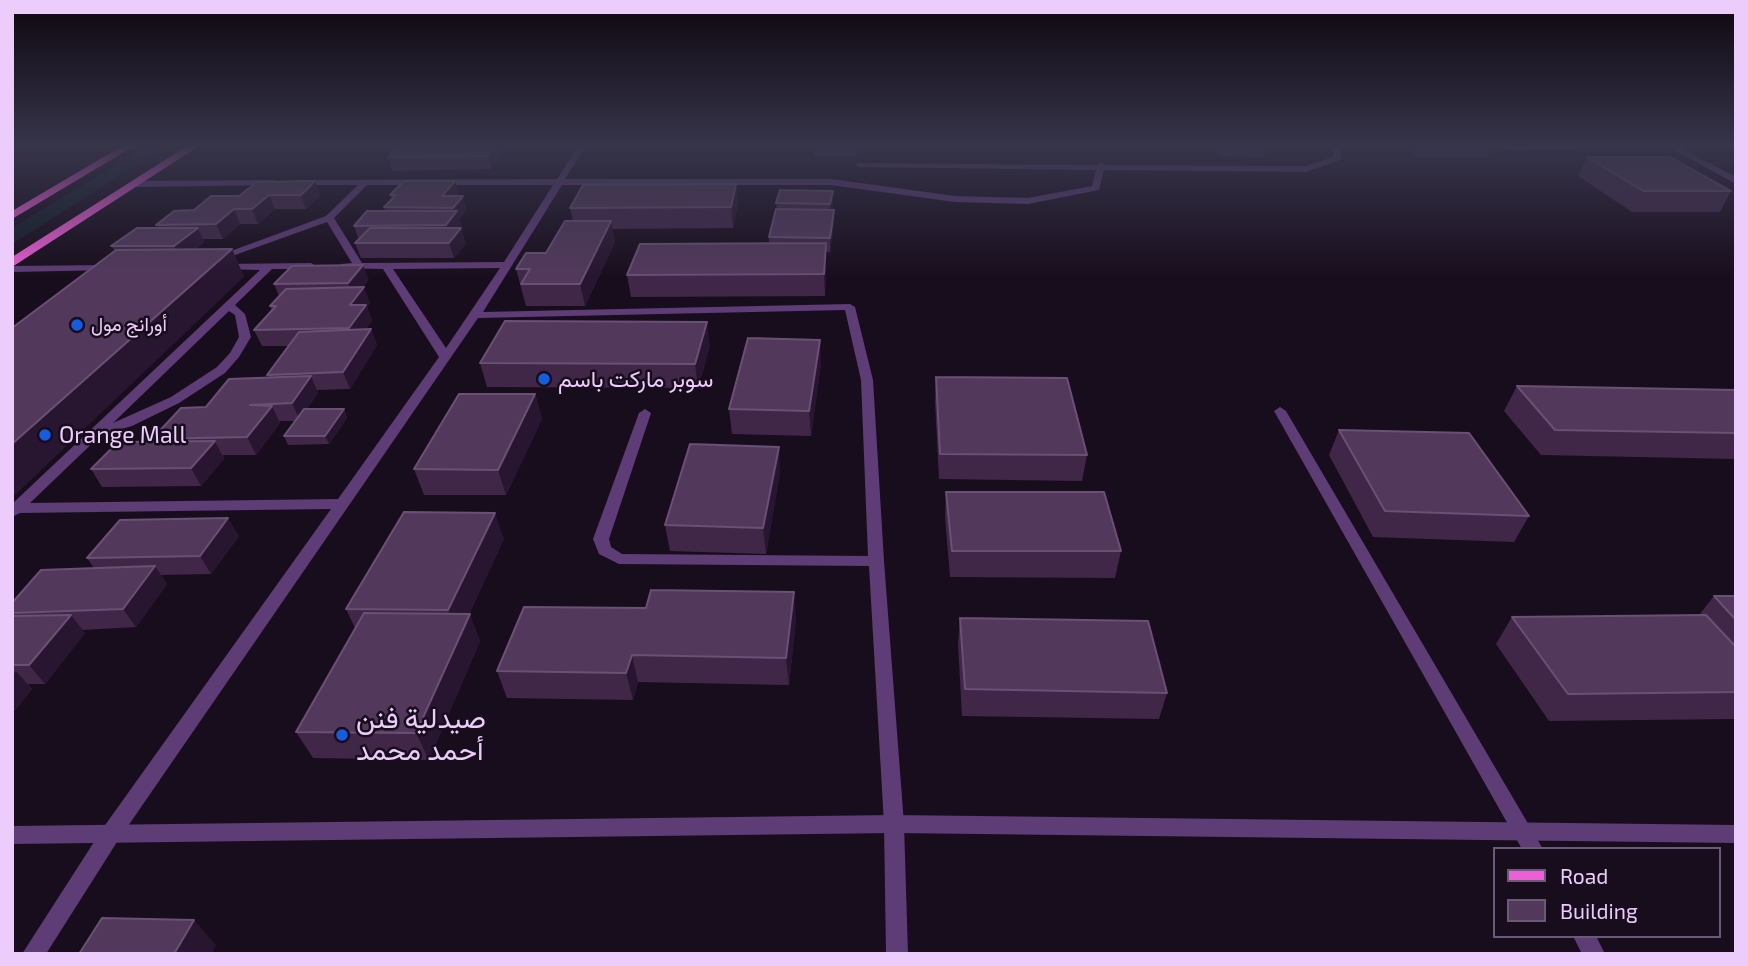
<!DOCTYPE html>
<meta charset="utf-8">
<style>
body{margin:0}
#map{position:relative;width:1748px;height:966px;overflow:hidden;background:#180d1c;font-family:"Exo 2",sans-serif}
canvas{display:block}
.frame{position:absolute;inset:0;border:14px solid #ebccfa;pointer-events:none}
.legend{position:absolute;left:1493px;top:847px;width:228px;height:91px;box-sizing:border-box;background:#180d1c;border:2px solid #6c5975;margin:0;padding:9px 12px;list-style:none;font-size:21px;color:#ebccfa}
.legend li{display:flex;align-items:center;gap:14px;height:35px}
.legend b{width:35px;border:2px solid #6c5975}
</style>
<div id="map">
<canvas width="1748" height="966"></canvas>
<div class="frame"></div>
<ul class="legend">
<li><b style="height:9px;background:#f05ed7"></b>Road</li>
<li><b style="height:19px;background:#52395b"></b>Building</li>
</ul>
</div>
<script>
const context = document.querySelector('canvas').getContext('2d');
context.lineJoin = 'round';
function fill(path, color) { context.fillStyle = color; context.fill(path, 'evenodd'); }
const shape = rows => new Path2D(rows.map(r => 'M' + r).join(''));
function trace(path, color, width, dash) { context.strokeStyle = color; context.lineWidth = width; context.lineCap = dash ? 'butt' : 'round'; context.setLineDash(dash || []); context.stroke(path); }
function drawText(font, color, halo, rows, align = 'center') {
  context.font = font + ' "Exo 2",Vazirmatn,sans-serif'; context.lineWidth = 5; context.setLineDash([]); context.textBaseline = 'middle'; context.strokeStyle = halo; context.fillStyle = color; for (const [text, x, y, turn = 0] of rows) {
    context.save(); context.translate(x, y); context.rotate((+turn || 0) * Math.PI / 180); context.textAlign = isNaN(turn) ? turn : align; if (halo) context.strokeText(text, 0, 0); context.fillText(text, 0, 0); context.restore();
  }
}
fill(shape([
 [147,146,166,146,12,244,12,228]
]), '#131e28');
fill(shape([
 [578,146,586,146,565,179,831,179,955,196,1028,198,1092,186,1096,170,859,167,855,165,859,163,1097,165,1101,162,1105,165,1305,166,1333,157,1334,146,1342,146,1340,160,1306,172,1104,170,1099,190,1028,204,955,202,831,185,562,185,483,312,850,304,855,307,873,380,884,561,904,824,908,954,886,954,884,824,869,566,619,564,599,554,593,539,639,413,645,409,651,413,609,539,611,547,622,554,868,556,861,380,845,310,478,318,117,842,46,954,22,954,103,828,331,509,20,513,12,517,12,504,260,270,219,269,218,267,223,264,311,263,316,266,311,269,272,269,235,305,245,314,251,337,239,357,225,373,179,403,132,426,101,435,30,503,338,499,439,357,383,269,341,268,341,264,352,263,327,222,221,260,212,258,326,216,358,185,298,185,295,184,295,180,557,179,578,146],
 [367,185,553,185,504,262,362,263,334,218,367,185],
 [500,268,446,348,393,269,500,268],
 [229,311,235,315,239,337,230,353,217,367,171,397,113,423,229,311],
 [1667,146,1677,146,1736,177,1736,184,1667,146],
 [274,180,278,183,277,185,136,187,132,184,136,181,274,180],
 [108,265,112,266,112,270,12,272,12,266,108,265],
 [1280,407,1286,411,1543,849,1522,849,1274,411,1280,407],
 [1573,936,1596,936,1605,954,1582,954,1573,936]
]), '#5e3c76');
fill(shape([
 [894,815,1736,825,1736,843,894,833,12,844,12,826,894,815]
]), '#5e3c76');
fill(shape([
 [122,146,134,146,12,219,12,211,122,146],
 [187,146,199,146,12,267,12,257,187,146]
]), '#f05ed7');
fill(shape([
 [814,146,858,146,857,156,814,156],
 [1212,146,1267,146,1264,157,1219,156],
 [1404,146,1492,146,1487,157,1418,157],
 [1500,146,1582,146,1580,150,1507,151],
 [503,153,491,169,392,171,388,157],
 [1587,157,1731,191,1720,212,1632,212,1578,176],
 [257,182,320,195,306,209,275,209,258,224,240,224,223,239,203,239,204,242,196,249,232,249,244,277,115,251,111,246,157,228,156,225,194,210,239,196],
 [736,184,738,204,733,228,612,229,615,242,585,306,526,306,516,269,546,253,573,221,570,208],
 [780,190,833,205,832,210,834,224,830,252,826,252,825,296,631,297,627,275,769,243,769,237,777,209,776,203],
 [390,195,459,195,458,196,467,210,459,219,461,225,459,228,466,243,454,258,361,258,355,243,359,240,354,226,385,211,384,207,392,199],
 [369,280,363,287,370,303,367,307,372,321,366,329,371,329,377,345,350,389,317,390,318,393,307,409,344,409,347,418,329,444,288,445,284,436,296,421,279,421,280,423,256,455,223,455,224,459,201,486,102,487,91,469,154,442,152,439,206,407,268,377,267,375,289,346,262,346,254,330,272,311,270,306,279,296,274,284],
 [710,346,698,388,487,387,480,363],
 [821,363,811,436,732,434,729,409],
 [936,377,1087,455,1082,481,939,479,935,402],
 [1517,386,1736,390,1736,459,1541,455,1504,411],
 [535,394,542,419,506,495,424,495,414,469],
 [1339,430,1529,516,1514,542,1373,537,1329,455],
 [780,472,766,554,670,551,665,525],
 [946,492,1121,551,1115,578,950,577,945,517],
 [239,536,211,574,161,575,167,584,136,627,82,630,85,633,45,684,28,684,32,689,12,714,12,603,94,568,87,558],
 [504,539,469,614,480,641,429,760,313,758,296,732,355,628,346,609],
 [1714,596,1736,596,1736,719,1549,721,1496,644,1512,617,1699,615],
 [960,618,1167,693,1159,719,962,716,958,644],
 [796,619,789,685,638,682,633,700,507,698,497,671]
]), '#402748');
fill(shape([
 [495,146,502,146,503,153,491,169,488,156],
 [315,181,320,195,306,209,301,195],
 [455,181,459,195,448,208,442,196],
 [736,184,738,204,733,228,731,207],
 [833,191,833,205,830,218,830,204],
 [269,195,275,209,258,224,252,209],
 [463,196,467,210,459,219,461,225,450,240,446,225,455,213,453,208],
 [234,209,240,224,223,239,216,224],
 [834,210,834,224,830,252,830,238],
 [611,221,615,242,585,306,580,284],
 [198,228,204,242,181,261,174,246],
 [461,228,466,243,454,258,449,243],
 [826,243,826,265,825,296,824,274],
 [232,249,244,277,12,498,12,444],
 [363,265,369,280,354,299,348,283],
 [364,287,370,303,367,307,372,321,356,344,349,328,350,305],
 [707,322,710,346,698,388,695,364],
 [371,329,377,345,350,389,343,372],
 [820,340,821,363,811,436,809,411],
 [311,376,318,393,300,420,292,403],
 [535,394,542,419,506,495,498,470],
 [272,406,280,423,256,455,247,437],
 [344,409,347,418,329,444,325,436],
 [215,441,224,459,201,486,191,468],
 [779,447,780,472,766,554,763,528],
 [495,513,504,539,458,637,448,610],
 [228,518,239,536,211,574,200,556],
 [155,566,167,584,136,627,123,609],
 [794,592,796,619,789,685,786,658],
 [470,614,480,641,429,760,416,733],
 [71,615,85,633,45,684,29,665],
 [632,655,638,682,633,700,626,673],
 [16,671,32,689,12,714,12,676],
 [194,920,216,945,212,954,174,954]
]), '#28152f');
const building = shape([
 [399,146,495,146,488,156,388,157,399,146],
 [1587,157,1670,157,1731,191,1643,191,1587,157],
 [315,181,301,195,269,195,252,209,234,209,216,224,156,225,174,211,194,210,211,196,239,196,257,182,315,181],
 [404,181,455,181,442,196,463,196,453,208,384,207,396,195,390,195,404,181],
 [736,184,731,207,570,208,583,185,736,184],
 [780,190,833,191,830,204,776,203,780,190],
 [776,209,834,210,830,238,769,237,776,209],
 [367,211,457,211,446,225,354,226,367,211],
 [565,221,611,221,580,284,521,284,530,269,516,269,526,253,546,253,565,221],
 [137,228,198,228,174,246,111,246,137,228],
 [370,228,461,228,449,243,355,243,370,228],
 [826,243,824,274,627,275,640,244,826,243],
 [232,249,12,444,12,328,116,250,232,249],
 [363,265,348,283,274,284,292,266,363,265],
 [364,287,350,305,366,305,349,328,254,330,276,306,270,306,286,289,364,287],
 [505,321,707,322,695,364,480,363,505,321],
 [371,329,343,372,267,375,299,332,371,329],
 [748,338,820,340,809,411,729,409,748,338],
 [311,376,292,403,250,405,272,406,247,437,152,439,181,408,206,407,229,379,311,376],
 [936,377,1067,378,1087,455,940,454,936,377],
 [1517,386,1736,390,1736,433,1555,430,1517,386],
 [459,394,535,394,498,470,414,469,459,394],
 [304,409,344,409,325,436,284,436,304,409],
 [1339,430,1469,433,1529,516,1385,511,1339,430],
 [215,441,191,468,91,469,118,442,215,441],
 [690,444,779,447,763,528,665,525,690,444],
 [946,492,1104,492,1121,551,952,551,946,492],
 [404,512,495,513,448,610,346,609,404,512],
 [228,518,200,556,87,558,120,520,228,518],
 [155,566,123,609,12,613,12,603,41,570,155,566],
 [651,590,794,592,786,658,632,655,626,673,497,671,524,607,646,608,651,590],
 [1714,596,1736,596,1736,620,1714,596],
 [364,613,470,614,416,733,296,732,364,613],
 [71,615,29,665,12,665,12,616,71,615],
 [1706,615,1736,647,1736,692,1568,694,1512,617,1706,615],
 [960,618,1148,621,1167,693,965,689,960,618],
 [102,918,194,920,174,954,79,954,102,918]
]);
fill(building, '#52395b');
trace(building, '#6a5074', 2);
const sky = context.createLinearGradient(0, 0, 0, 281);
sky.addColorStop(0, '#0d070f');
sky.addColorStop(0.52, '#37354b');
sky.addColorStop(1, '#37354b00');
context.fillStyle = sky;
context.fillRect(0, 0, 1748, 281);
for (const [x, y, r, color] of [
 [77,325,7,"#155cde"],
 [544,379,7,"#155cde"],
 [45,435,7,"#155cde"],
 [342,735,7,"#155cde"]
]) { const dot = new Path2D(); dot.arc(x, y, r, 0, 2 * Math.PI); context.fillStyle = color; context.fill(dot); trace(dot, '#180d1c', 2.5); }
drawText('19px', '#ebccfa', '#180d1c', [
 ["أورانج مول",91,325]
], 'left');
drawText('23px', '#ebccfa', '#180d1c', [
 ["سوبر ماركت باسم",558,379],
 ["Orange Mall",59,435]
], 'left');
drawText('28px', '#ebccfa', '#180d1c', [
 ["صيدلية فنن",356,719],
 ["أحمد محمد",356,751]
], 'left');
</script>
